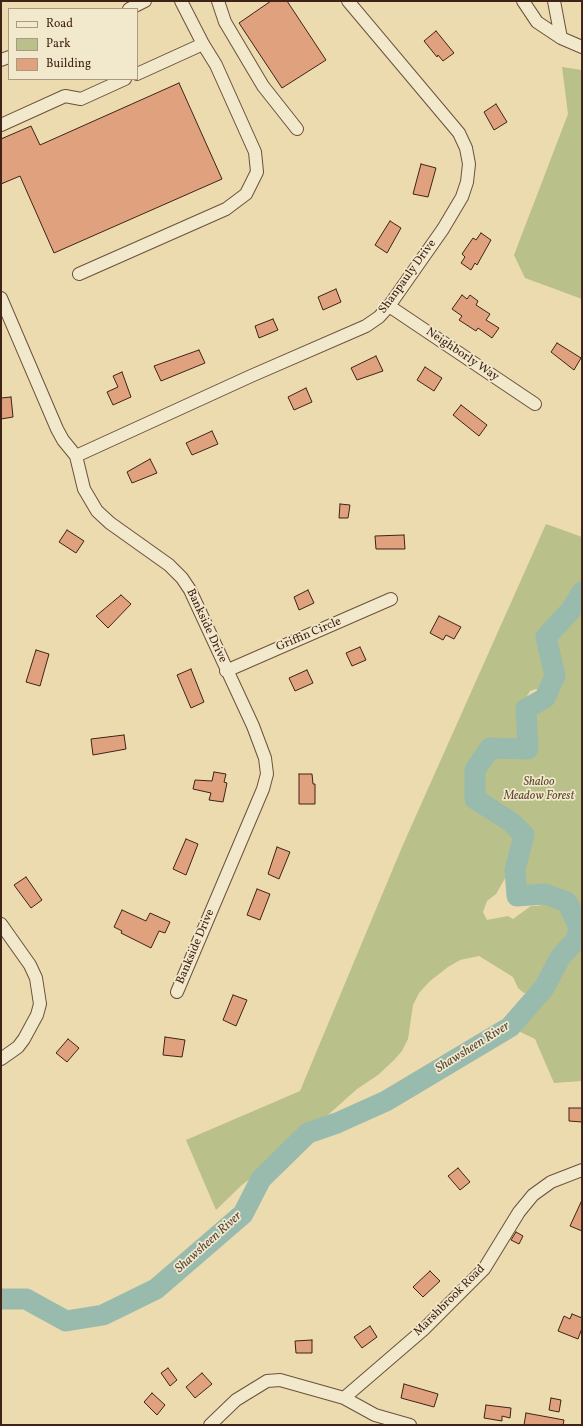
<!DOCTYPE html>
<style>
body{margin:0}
#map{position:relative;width:583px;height:1426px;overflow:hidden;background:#ebdbaf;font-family:Vollkorn,serif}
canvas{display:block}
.frame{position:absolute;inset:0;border:2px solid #402317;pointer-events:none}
.legend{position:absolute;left:8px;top:8px;width:130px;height:72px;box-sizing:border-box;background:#f2e8cb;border:1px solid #ab9983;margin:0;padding:5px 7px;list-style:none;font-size:12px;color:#402317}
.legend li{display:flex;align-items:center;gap:8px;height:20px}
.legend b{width:20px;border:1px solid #ab9983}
</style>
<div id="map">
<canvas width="583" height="1426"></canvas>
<div class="frame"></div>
<ul class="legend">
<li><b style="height:5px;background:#f2e8cb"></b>Road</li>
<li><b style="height:11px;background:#bac089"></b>Park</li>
<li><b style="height:11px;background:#e0a27e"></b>Building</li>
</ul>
</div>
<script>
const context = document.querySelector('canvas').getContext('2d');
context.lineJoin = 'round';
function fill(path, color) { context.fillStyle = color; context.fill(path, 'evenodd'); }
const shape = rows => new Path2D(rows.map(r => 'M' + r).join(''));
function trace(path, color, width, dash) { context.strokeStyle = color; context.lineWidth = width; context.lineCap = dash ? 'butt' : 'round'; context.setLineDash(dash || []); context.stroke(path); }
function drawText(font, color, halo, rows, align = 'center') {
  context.font = font + ' Vollkorn,serif'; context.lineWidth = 3.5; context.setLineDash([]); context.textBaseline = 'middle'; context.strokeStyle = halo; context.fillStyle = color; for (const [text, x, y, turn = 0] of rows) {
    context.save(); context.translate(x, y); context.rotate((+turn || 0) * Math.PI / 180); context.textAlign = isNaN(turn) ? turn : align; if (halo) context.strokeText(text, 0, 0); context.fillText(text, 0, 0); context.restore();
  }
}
fill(shape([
 [562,67,582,70,582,299,525,278,514,255,568,114],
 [546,524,582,537,582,1081,554,1083,535,1039,510,1027,544,988,561,956,576,940,579,927,567,902,545,894,517,896,515,870,519,854,496,894,487,901,483,912,487,920,508,916,513,919,531,906,538,906,553,899,559,900,575,924,575,930,568,944,550,959,542,981,531,992,524,993,518,988,513,977,479,956,460,960,448,967,430,981,419,993,413,1005,408,1039,402,1051,394,1060,378,1075,357,1089,281,1157,243,1184,216,1210,186,1140,300,1091,402,847],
 [536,689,547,693,545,698,526,709,526,722,522,714,529,702,527,696,530,691],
 [527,742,528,749,497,748,511,744],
 [475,771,475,799,470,787,471,775],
 [475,799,510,821,510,822,489,816]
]), '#bac089');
trace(shape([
 [576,940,582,940]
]), '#757e72', 3.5);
trace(shape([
 [1,1299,26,1299,66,1321,103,1315,156,1289,243,1214,261,1179,308,1133,337,1123,386,1101,510,1027,544,988,561,956,576,940,579,927,567,902,545,894,517,896,515,870,524,835,511,822,475,799,475,770,490,748,528,749,526,709,545,698,555,676,546,637,571,610,582,592]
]), '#98bbae', 21);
const building = shape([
 [271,1,287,1,326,60,282,88,239,23,271,1],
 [436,31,454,53,443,61,438,55,437,57,424,41,436,31],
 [179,83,222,179,54,253,20,176,1,184,1,139,31,126,40,145,179,83],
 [496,104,507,122,494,130,484,112,496,104],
 [421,164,436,168,428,197,413,194,421,164],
 [390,221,401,228,387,253,375,245,390,221],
 [481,233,491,240,477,265,475,263,471,270,461,263,465,257,462,254,473,238,476,240,481,233],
 [336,289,341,302,323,310,318,297,336,289],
 [462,295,467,299,470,295,478,301,476,305,490,314,486,320,499,328,492,338,478,328,476,331,459,320,462,316,452,309,462,295],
 [273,319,278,330,259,338,255,326,273,319],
 [557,343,581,358,574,370,551,352,557,343],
 [199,350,205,363,161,381,154,366,199,350],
 [376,356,383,371,357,380,351,368,376,356],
 [425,367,442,378,434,391,417,380,425,367],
 [122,372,131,397,113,405,107,392,118,387,113,376,122,372],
 [306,388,312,402,294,410,288,397,306,388],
 [11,397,13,417,1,419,1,398,11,397],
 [461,405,487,425,479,436,453,415,461,405],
 [212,431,218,444,192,455,186,443,212,431],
 [150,459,157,473,132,483,127,472,150,459],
 [340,504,350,505,348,518,339,518,340,504],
 [67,530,84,541,76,553,59,542,67,530],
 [404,535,405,549,376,549,375,536,404,535],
 [308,590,314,603,299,610,294,597,308,590],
 [121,595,131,604,108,628,96,616,121,595],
 [439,616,461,627,454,639,446,635,443,640,430,633,439,616],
 [360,647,366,660,352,666,346,653,360,647],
 [36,650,49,654,40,686,26,682,36,650],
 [191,669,204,702,191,708,177,675,191,669],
 [307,670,313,683,295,691,289,678,307,670],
 [124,735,126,749,93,755,91,739,124,735],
 [214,772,226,774,224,782,227,783,223,802,209,800,211,793,193,789,195,780,212,781,214,772],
 [299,774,312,774,313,784,315,784,315,804,299,804,299,774],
 [186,839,198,844,186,875,173,869,186,839],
 [277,847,290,852,279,879,268,874,277,847],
 [26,877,42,900,31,908,14,885,26,877],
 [257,889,270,894,260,920,247,915,257,889],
 [122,910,146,921,150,913,170,922,165,933,159,931,151,948,121,933,122,931,114,927,122,910],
 [233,995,247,1000,236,1026,223,1020,233,995],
 [165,1037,185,1040,182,1057,163,1055,165,1037],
 [68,1039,79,1048,67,1062,56,1053,68,1039],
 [569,1108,582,1108,582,1122,569,1121,569,1108],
 [458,1168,470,1182,460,1190,448,1176,458,1168],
 [582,1200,582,1231,570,1226,582,1200],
 [516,1232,523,1236,519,1244,511,1240,516,1232],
 [430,1271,440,1281,423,1297,413,1287,430,1271],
 [572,1314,582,1318,582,1328,578,1339,558,1331,564,1316,570,1319,572,1314],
 [370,1326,377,1337,362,1348,354,1337,370,1326],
 [312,1340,312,1353,296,1353,295,1341,312,1340],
 [168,1368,177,1380,170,1386,161,1373,168,1368],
 [202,1373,212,1384,195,1398,186,1387,202,1373],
 [404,1384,438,1394,434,1407,401,1398,404,1384],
 [152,1393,165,1405,157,1415,144,1402,152,1393],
 [551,1398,561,1400,559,1412,549,1410,551,1398],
 [486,1405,511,1408,510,1418,502,1416,502,1421,484,1418,486,1405],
 [526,1413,564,1420,563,1425,524,1425,526,1413]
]);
fill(building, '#e0a27e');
trace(building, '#402317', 1);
const minor = shape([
 [218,1,225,22,263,86,297,129],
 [523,1,537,22,561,38,582,47],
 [554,1,561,38],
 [129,9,145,1],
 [1,60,9,57],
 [137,74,203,44],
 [1,125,65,96,81,99,125,79],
 [79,274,226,209,246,194,257,172,255,152,216,65,203,44,181,1],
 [1,298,57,429,63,440,76,456,84,489,97,511,110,523,169,565,182,578,190,590,253,726,265,758,267,774,263,789,177,992],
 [389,306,535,404],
 [76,456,251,376,366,326,379,317,389,306,443,229,462,197,467,182,469,164,466,148,459,133,348,1],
 [226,671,391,599],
 [1,924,30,965,36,978,40,1004,37,1015,24,1039,18,1047,1,1059],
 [344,1398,423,1330,484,1269,519,1212,533,1195,551,1182,582,1170],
 [210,1425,236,1400,267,1381,280,1380,344,1398,375,1415,410,1425]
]);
trace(minor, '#6b513d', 14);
trace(minor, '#f2e8cb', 12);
drawText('12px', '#402317', '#f2e8cb', [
 ["Shanpauly Drive",408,277,-54],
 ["Neighborly Way",462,355,34],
 ["Bankside Drive",206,626,65],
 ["Griffin Circle",309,635,-23],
 ["Bankside Drive",196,947,-67],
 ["Marshbrook Road",450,1301,-45]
]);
drawText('italic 12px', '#5e4a34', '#f2e8cb', [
 ["Shaloo",539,783],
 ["Meadow Forest",539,797]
]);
drawText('italic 13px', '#56493d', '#f2e8cb', [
 ["Shawsheen River",473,1048,-32],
 ["Shawsheen River",209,1243,-42]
]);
</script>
